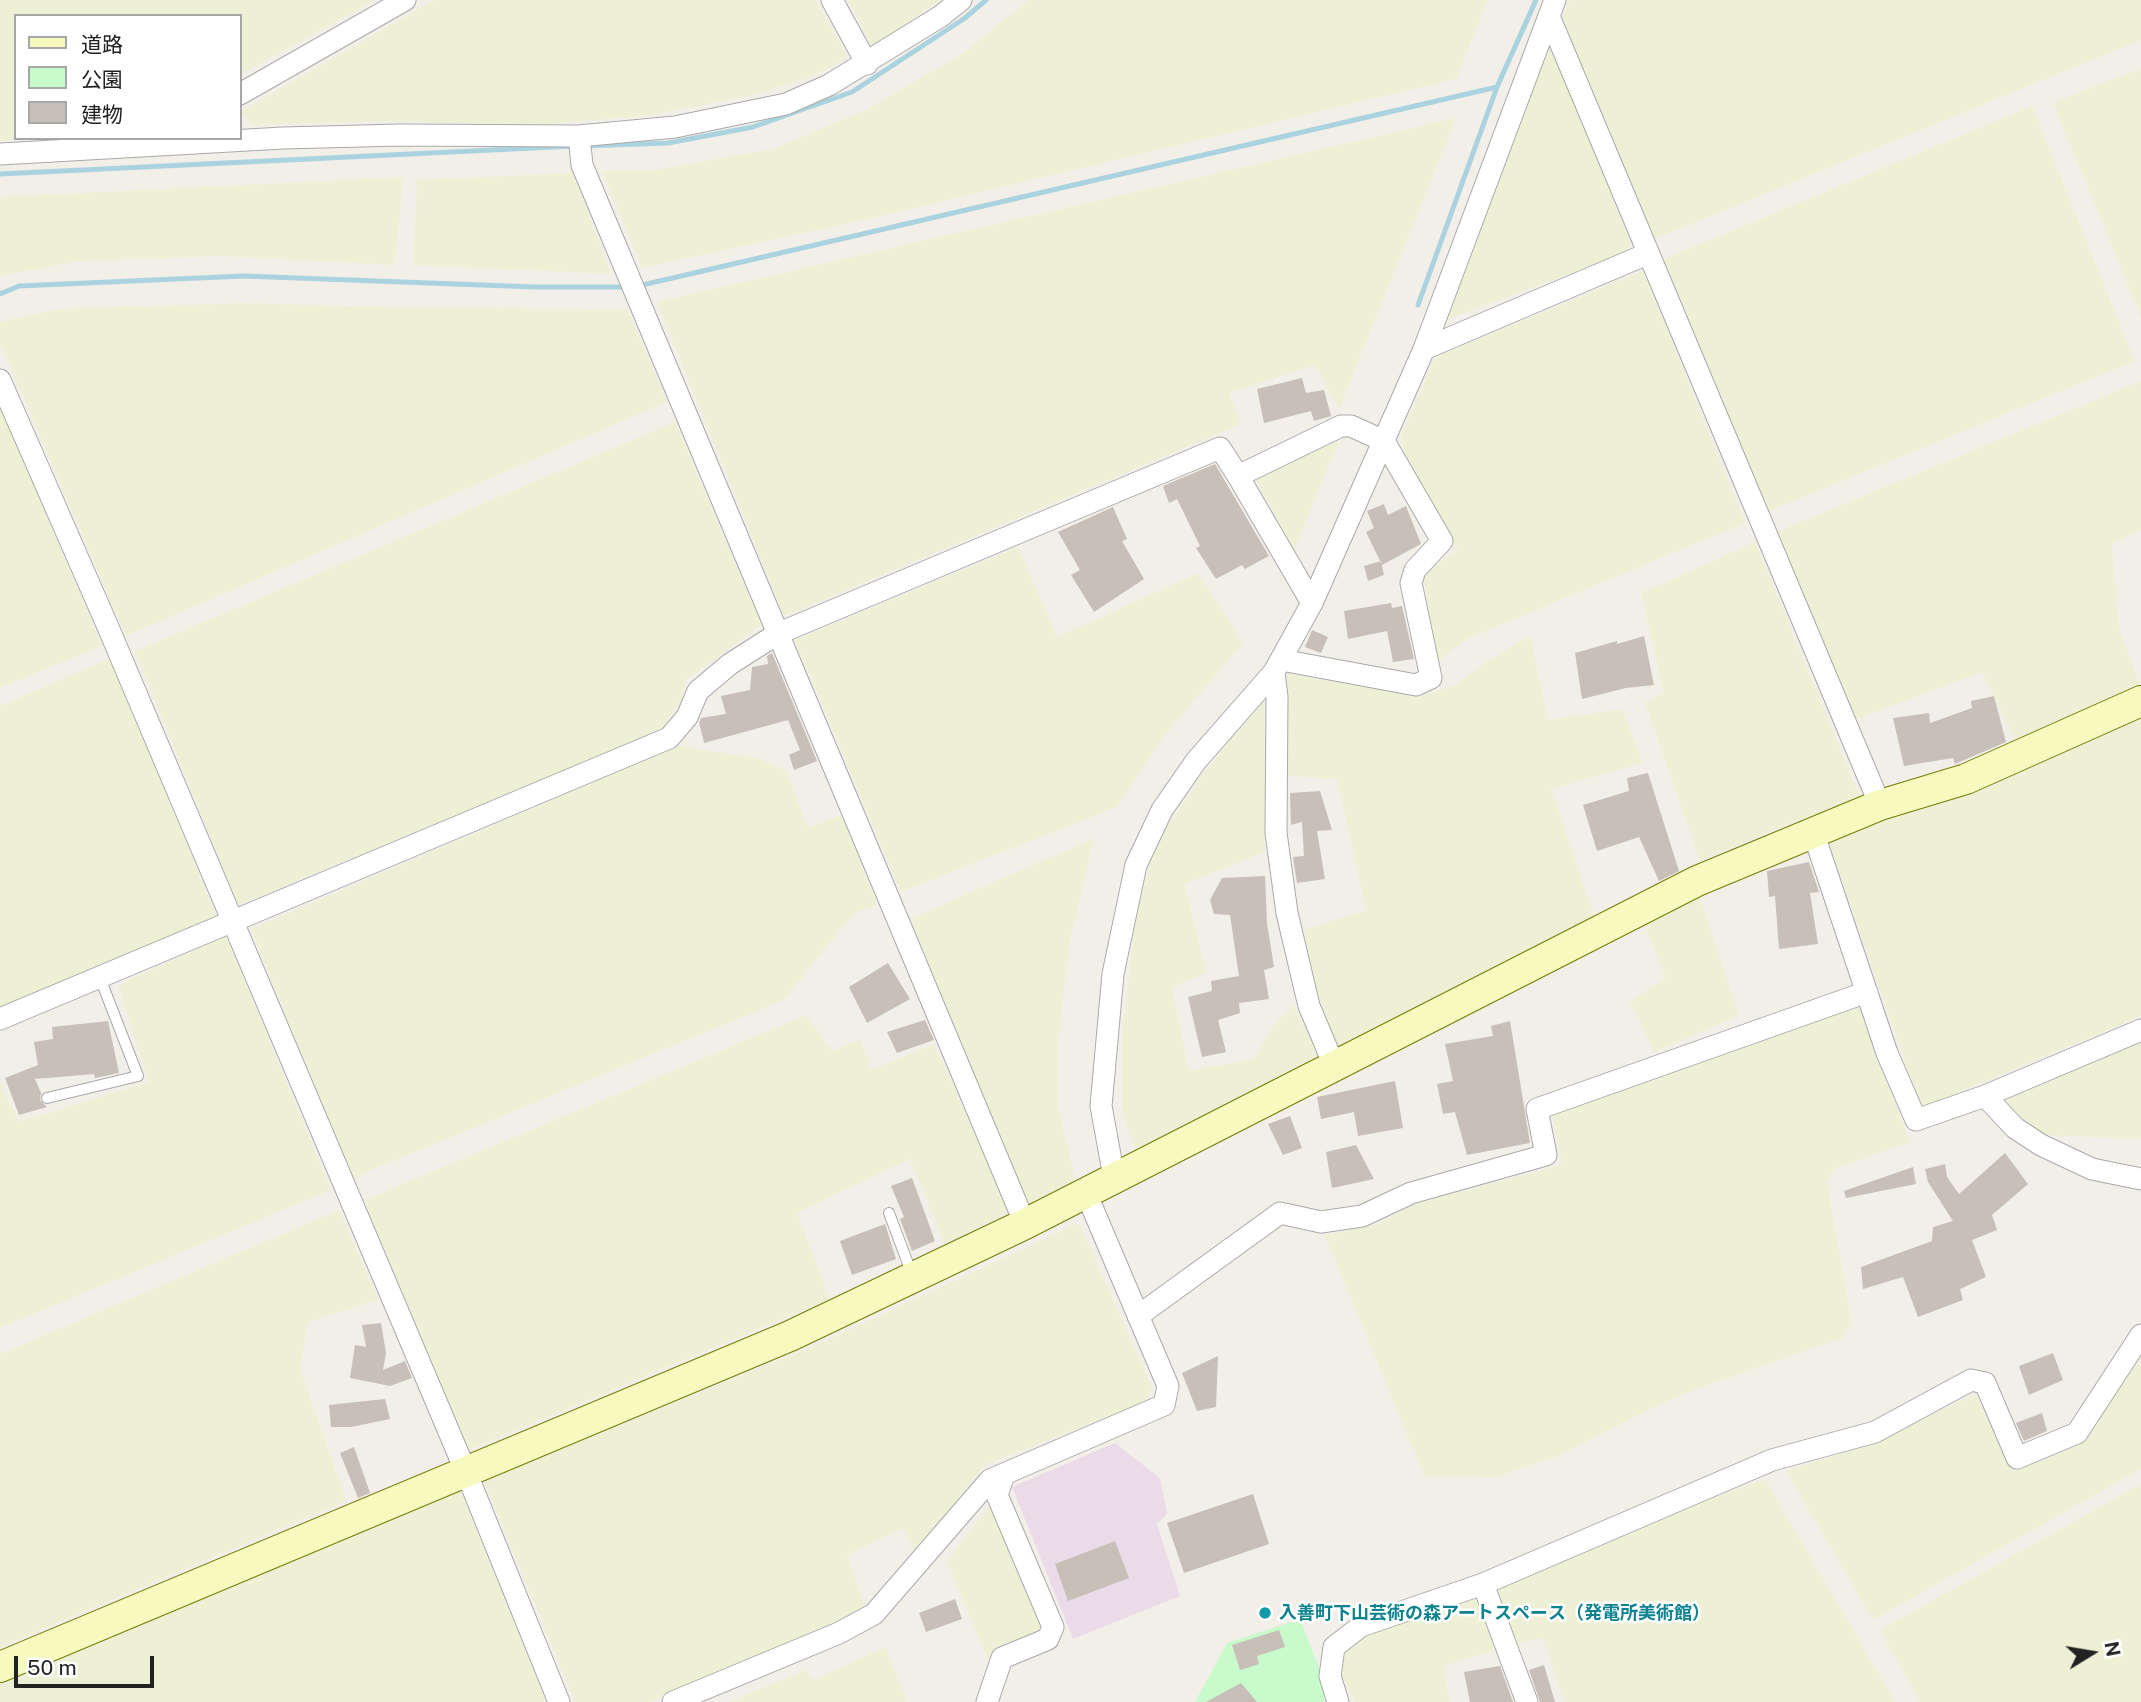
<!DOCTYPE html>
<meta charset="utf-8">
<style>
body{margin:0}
#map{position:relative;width:2141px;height:1702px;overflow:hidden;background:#f2efe9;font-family:"Public Sans","Noto Sans JP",sans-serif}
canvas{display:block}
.legend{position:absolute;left:14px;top:14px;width:228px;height:126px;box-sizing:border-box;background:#fff;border:2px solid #a7a7a7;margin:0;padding:9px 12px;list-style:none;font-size:21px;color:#222}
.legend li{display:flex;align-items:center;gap:14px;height:35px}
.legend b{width:35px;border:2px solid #a7a7a7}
.north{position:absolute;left:2057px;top:1618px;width:70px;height:70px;-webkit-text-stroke:5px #fff;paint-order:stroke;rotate:79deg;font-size:19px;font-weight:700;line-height:28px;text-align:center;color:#222}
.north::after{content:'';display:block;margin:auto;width:24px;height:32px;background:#222;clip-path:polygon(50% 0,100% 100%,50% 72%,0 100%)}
.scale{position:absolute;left:14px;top:1656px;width:140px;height:32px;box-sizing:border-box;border:4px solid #222;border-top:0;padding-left:9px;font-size:21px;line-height:24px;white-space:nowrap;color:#222;-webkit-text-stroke:5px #fff;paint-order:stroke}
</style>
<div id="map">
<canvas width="2141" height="1702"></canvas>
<ul class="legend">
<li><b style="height:9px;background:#f7fabf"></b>道路</li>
<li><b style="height:19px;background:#c8facc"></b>公園</li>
<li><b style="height:19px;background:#c7bfb8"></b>建物</li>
</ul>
<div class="north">N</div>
<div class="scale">50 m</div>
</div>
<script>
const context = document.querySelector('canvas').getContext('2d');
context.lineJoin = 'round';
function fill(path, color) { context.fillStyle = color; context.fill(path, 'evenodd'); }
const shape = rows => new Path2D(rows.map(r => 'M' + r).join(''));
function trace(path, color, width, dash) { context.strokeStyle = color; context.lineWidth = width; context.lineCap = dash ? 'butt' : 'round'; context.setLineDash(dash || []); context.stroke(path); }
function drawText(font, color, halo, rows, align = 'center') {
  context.font = font + ' "Public Sans","Noto Sans JP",sans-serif'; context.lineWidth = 5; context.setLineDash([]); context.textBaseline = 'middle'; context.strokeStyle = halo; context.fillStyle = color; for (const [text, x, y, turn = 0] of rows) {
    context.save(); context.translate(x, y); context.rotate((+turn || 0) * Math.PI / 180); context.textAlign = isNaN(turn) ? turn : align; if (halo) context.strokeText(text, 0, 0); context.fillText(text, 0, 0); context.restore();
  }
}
fill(shape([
 [1115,1443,1160,1478,1167,1514,1157,1524,1180,1596,1073,1639,1012,1487]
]), '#ebdbe8');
fill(shape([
 [0,0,375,0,240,75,240,16,16,16,16,138,46,138,0,141],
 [434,0,816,0,848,58,808,78,750,96,645,116,533,125,384,121,253,125,240,112],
 [848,0,940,0,872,47],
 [1029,0,1488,0,1456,79,864,220,642,268,602,171,655,170,772,149,862,112,961,55],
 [1569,0,2141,0,2141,40,1655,239,1563,19],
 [1550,44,1631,244,1625,253,1446,320],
 [2141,68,2141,317,2053,103],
 [2032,106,2135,361,1769,511,1664,259],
 [1456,118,1339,409,1315,365,1229,393,1241,424,784,616,657,302],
 [573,173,611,274,413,265,417,180],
 [404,177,394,265,221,256,79,261,0,276,0,197],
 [1643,271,1745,523,1467,639,1437,662,1423,574,1458,550,1403,449,1401,437,1435,357],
 [246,303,415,308,627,309,667,402,126,636,0,343,0,322,58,309],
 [2141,381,2141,530,2112,544,2119,629,2140,685,2015,740,1982,672,1854,720,1776,532],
 [0,407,102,646,0,688],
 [675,422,761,625,686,680,679,704,661,730,238,905,135,651],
 [1339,440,1294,550,1256,479],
 [1755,542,1861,800,1793,822,1700,861,1645,703,1664,693,1641,593],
 [1018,547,1057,637,1198,573,1243,643,1165,735,1117,807,901,892,795,640],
 [1530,636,1548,720,1622,709,1643,763,1551,789,1594,917,1340,1051,1318,995,1304,930,1366,910,1337,779,1286,776,1285,687,1287,674,1421,696,1458,684,1483,664],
 [110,658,216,916,0,1008,0,706],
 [1264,701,1265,852,1185,884,1206,973,1172,988,1189,1071,1254,1059,1273,1026,1294,1005,1318,1057,1135,1151,1122,1112,1123,1026,1138,903,1157,842,1205,771],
 [2141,716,2141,1016,1921,1108,1828,839,1984,785],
 [678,746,758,758,786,771,808,828,842,815,877,905,854,913,784,1000,352,1178,251,929],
 [1094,838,1069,945,1058,1044,1059,1111,1076,1183,1030,1207,910,919],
 [1699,894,1739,1016,1654,1052,1630,1001,1666,978,1644,924],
 [226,936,331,1190,0,1328,0,1082,19,1122,149,1082,118,985],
 [1858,1006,1910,1142,1834,1169,1827,1183,1852,1324,1842,1338,1694,1390,1656,1406,1558,1456,1496,1477,1424,1476,1325,1235,1379,1224,1414,1204,1562,1165,1552,1114],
 [806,1015,832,1051,860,1039,871,1070,934,1044,1010,1212,945,1244,910,1159,797,1213,830,1299,468,1450,364,1200],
 [2141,1041,2141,1139,2044,1135,2013,1111,2005,1098],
 [339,1210,378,1300,308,1322,300,1368,346,1501,0,1647,0,1354],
 [1079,1223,1152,1388,1147,1401,984,1465,915,1554,903,1528,847,1555,866,1610,649,1702,575,1702,484,1481,825,1341],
 [2141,1360,2141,1469,1873,1620,1786,1471,1872,1444,1975,1394,2012,1472,2075,1447,2125,1376],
 [1765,1479,1895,1702,1564,1702,1543,1638,1516,1644,1498,1590,1718,1496],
 [2141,1484,2141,1702,1920,1702,1880,1630],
 [459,1488,546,1702,0,1702,0,1681],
 [991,1504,1043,1631,987,1659,947,1561],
 [1477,1595,1497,1649,1443,1666,1450,1702,1355,1702,1340,1672,1341,1654,1366,1633],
 [885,1647,907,1702,728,1702,806,1670,813,1680]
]), '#eef0d5');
fill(shape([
 [1300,1619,1320,1670,1325,1702,1195,1702,1227,1643]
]), '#c8facc');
trace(shape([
 [583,146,668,143,753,127,852,92,965,18,986,0],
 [0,174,574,146],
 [638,286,1497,87,1536,0],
 [0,294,19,286,244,276,535,287,628,287],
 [1418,305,1497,87]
]), '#aad3df', 5);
fill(shape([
 [1302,378,1306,393,1324,390,1331,416,1314,421,1311,411,1264,423,1257,389],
 [1215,464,1269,556,1245,569,1242,565,1216,579,1196,548,1200,546,1177,499,1169,503,1163,486],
 [1384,504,1388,515,1406,506,1421,544,1382,565,1366,532,1374,528,1367,511],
 [1113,507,1127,539,1122,541,1144,579,1094,612,1071,575,1080,570,1058,532],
 [1381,561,1384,575,1368,581,1364,566],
 [1391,603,1392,608,1402,606,1414,659,1393,662,1387,631,1348,639,1344,611],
 [1312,630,1328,637,1321,653,1305,647],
 [1644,636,1654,685,1626,688,1582,699,1575,653,1617,641,1617,644],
 [772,653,817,761,794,770,789,755,800,750,788,720,704,743,699,722,701,718,726,714,721,696,750,690,752,667,768,664,767,656],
 [1994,696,2006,742,1955,764,1953,758,1904,766,1893,718,1929,713,1930,723,1972,708,1971,701],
 [1648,773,1679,871,1659,881,1639,837,1597,851,1583,805,1629,791,1627,778],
 [1320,791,1332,830,1317,831,1325,879,1297,883,1293,857,1304,856,1302,822,1291,825,1290,793],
 [1809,862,1819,892,1810,893,1818,944,1779,949,1775,896,1769,897,1767,871],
 [1265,876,1267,923,1274,967,1264,970,1269,999,1239,1003,1240,1013,1218,1020,1226,1052,1202,1057,1188,997,1212,991,1211,981,1239,976,1230,915,1214,914,1210,900,1222,878],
 [888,963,910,999,867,1023,849,987],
 [925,1020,934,1040,897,1053,887,1032],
 [108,1021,119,1073,95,1078,94,1074,35,1079,41,1093,40,1100,47,1107,19,1115,5,1078,38,1065,34,1042,53,1039,52,1027],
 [1510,1021,1530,1143,1467,1155,1455,1112,1443,1114,1437,1084,1453,1081,1445,1044,1493,1036,1491,1026],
 [1395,1081,1403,1128,1358,1136,1354,1112,1321,1119,1317,1097],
 [1290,1116,1302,1148,1283,1155,1268,1124],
 [1356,1145,1374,1179,1332,1188,1326,1152],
 [2005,1153,2028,1184,1992,1215,1997,1230,1972,1240,1986,1277,1960,1289,1963,1300,1918,1317,1903,1277,1863,1289,1861,1267,1932,1241,1933,1227,1953,1221,1928,1182,1925,1169,1945,1164,1947,1177,1959,1194],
 [1913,1167,1916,1184,1846,1198,1844,1191],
 [912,1178,935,1241,912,1251,900,1219,904,1217,891,1186],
 [885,1224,896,1259,852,1275,840,1241],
 [381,1323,386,1353,383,1370,405,1361,412,1378,390,1386,350,1378,355,1345,366,1347,362,1325],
 [2053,1353,2063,1380,2029,1395,2019,1366],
 [1218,1356,1216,1407,1197,1411,1182,1373],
 [385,1399,390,1419,351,1427,331,1427,329,1405],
 [2042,1413,2047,1431,2024,1441,2016,1423],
 [354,1447,370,1493,358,1498,340,1453],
 [1253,1494,1269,1544,1184,1573,1167,1523],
 [1115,1541,1129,1578,1068,1601,1055,1564],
 [955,1599,962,1619,926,1632,919,1613],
 [1279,1630,1285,1647,1257,1656,1259,1664,1240,1670,1232,1645],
 [1544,1665,1555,1702,1540,1702,1529,1670],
 [1500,1666,1513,1702,1470,1702,1464,1672],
 [1241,1683,1257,1702,1206,1702]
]), '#c7bfb8');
const lane = shape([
 [47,1098,138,1076,100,978],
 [889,1213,912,1274]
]);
const street = shape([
 [832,0,867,64],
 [1549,16,1880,805],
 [240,94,405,0],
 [579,136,582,165,1025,1224],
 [0,154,283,138,400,135,579,136,675,127,786,104,829,85,941,16,961,0],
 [1424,349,1647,254],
 [0,380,108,627,466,1472,559,1702],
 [1238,476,1312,603],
 [1274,672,1277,697,1276,833,1287,913,1309,1006,1334,1065],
 [1813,832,1887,1053,1916,1120,1985,1096,2141,1030],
 [0,1019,669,738,687,717,698,691,730,664,777,634,1220,448,1238,476,1341,426,1351,426,1384,441,1442,541,1415,570,1411,583,1431,678,1416,685,1281,660],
 [1985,1096,2015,1128,2041,1145,2092,1169,2141,1179],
 [1114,1177,1101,1106,1113,974,1136,865,1162,810,1196,761,1274,672,1312,603,1424,349,1555,0],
 [1138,1316,1280,1213,1321,1222,1362,1216,1411,1193,1546,1155,1537,1109,1867,992],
 [1483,1584,1527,1702],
 [673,1702,839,1633,874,1614,990,1480,1164,1405,1168,1386,1086,1193],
 [987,1702,1002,1658,1048,1639,1053,1627,997,1495,1004,1475],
 [1338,1702,1330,1676,1334,1647,1361,1626,1483,1584,1772,1460,1875,1432,1971,1380,1985,1383,2017,1458,2077,1433,2141,1335]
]);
const secondary = shape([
 [0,1667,790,1336,1025,1224,1697,881,1880,805,1966,779,2141,701]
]);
trace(lane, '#a9a9a9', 12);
trace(street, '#a9a9a9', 23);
trace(secondary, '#707d05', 32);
trace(lane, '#fff', 10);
trace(street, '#fff', 21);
trace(secondary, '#f7fabf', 30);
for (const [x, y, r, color] of [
 [1265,1613,7,"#0f9aa8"]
]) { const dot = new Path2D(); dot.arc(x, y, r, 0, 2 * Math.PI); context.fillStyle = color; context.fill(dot); trace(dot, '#fff', 2.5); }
drawText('bold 18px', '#0d838f', '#fff', [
 ["入善町下山芸術の森アートスペース（発電所美術館）",1279,1613]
], 'left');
</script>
